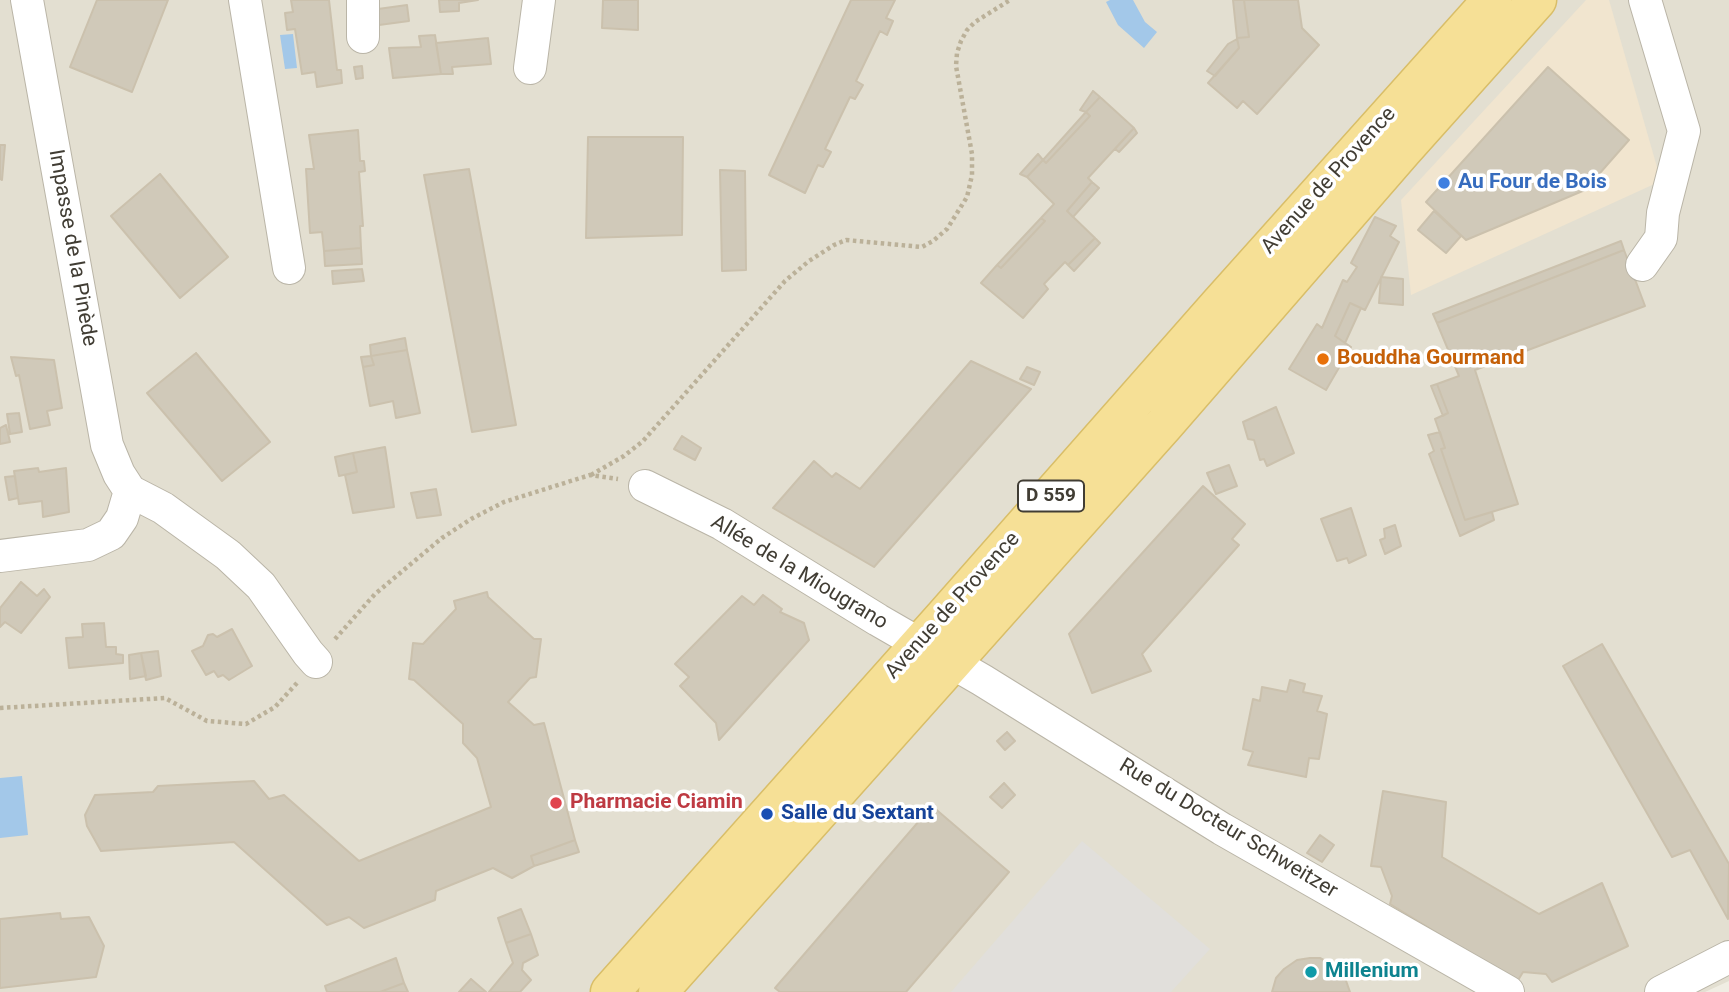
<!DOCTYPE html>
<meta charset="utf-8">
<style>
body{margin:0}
canvas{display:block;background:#f0ede3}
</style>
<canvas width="1729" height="992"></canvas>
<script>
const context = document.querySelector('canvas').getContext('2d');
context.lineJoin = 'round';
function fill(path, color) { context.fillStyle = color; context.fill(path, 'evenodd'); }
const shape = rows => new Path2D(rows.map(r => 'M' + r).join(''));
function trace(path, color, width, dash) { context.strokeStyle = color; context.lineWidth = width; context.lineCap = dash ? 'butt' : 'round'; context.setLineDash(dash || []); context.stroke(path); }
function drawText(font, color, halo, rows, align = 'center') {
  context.font = font + ' Roboto,sans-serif'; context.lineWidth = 7; context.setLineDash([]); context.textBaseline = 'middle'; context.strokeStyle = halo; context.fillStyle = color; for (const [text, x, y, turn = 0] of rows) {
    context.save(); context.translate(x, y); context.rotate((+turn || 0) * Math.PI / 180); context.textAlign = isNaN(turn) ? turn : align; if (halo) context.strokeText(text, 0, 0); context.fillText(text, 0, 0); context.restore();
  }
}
fill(shape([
 [0,0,1729,0,1729,981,1705,992,0,992]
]), '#e3dfd1');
fill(shape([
 [1586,0,1609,0,1661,181,1411,295,1401,200]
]), '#f1e5cf');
fill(shape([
 [1082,841,1210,949,1171,992,951,992]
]), '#e1dfdb');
fill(shape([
 [1110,0,1133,0,1145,22,1157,32,1144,48,1118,25,1106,2],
 [293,34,297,68,285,69,280,35],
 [22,776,28,835,0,838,0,778]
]), '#a3c8e9');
const building = shape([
 [97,0,168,0,132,92,70,67,97,0],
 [291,0,329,0,337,70,341,70,342,83,317,87,315,72,302,74,295,29,287,30,285,13,293,12,291,0],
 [439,0,478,0,459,3,459,11,440,12,439,0],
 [603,0,638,0,638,30,602,28,603,0],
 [851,0,895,0,886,18,893,21,887,35,880,31,856,81,863,85,855,99,850,97,825,149,831,152,823,167,818,165,805,193,769,175,851,0],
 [1233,0,1244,0,1249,37,1237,38,1233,0],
 [1244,0,1298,0,1302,28,1319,45,1257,114,1243,101,1237,108,1208,83,1239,48,1237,38,1249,37,1244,0],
 [407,5,409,21,379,25,378,9,407,5],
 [435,35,441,74,393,78,389,48,421,47,419,36,435,35],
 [488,38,491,64,452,67,453,74,441,74,436,43,488,38],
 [1237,39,1239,48,1215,76,1207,71,1228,44,1237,39],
 [362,66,363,78,356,79,354,67,362,66],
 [1548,67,1629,140,1585,190,1466,240,1426,202,1548,67],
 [1093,91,1100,97,1086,112,1080,110,1093,91],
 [1100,97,1134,128,1088,178,1092,182,1067,211,1095,238,1068,265,1065,262,1044,284,1048,289,1023,318,981,283,997,265,1001,268,1045,221,1041,218,1054,204,1027,177,1043,160,1046,163,1090,116,1086,112,1100,97],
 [1086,112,1090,116,1046,163,1043,160,1086,112],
 [1134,128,1137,133,1119,152,1115,149,1134,128],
 [358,130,360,161,364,161,365,171,359,172,363,226,360,226,361,248,324,251,322,232,310,233,306,169,314,169,309,135,358,130],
 [588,137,683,137,682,235,586,238,588,137],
 [0,145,5,145,2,180,0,179,0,145],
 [1038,154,1043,160,1027,177,1020,174,1038,154],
 [469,169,516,425,472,432,424,175,469,169],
 [720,170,745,171,746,270,722,271,720,170],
 [160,174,228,257,180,298,111,216,160,174],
 [1092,182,1099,188,1073,217,1067,211,1092,182],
 [1434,211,1461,236,1446,253,1418,230,1434,211],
 [1375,217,1396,226,1390,236,1399,242,1365,310,1350,303,1335,336,1351,347,1326,390,1289,369,1317,324,1322,328,1343,280,1347,282,1357,267,1351,263,1375,217],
 [1041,218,1045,221,1001,268,997,265,1041,218],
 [1095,238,1100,243,1074,271,1068,265,1095,238],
 [1621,241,1624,250,1437,323,1433,314,1621,241],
 [361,248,362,264,325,266,324,251,361,248],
 [1624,250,1645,306,1475,370,1518,504,1465,520,1441,449,1445,448,1435,419,1448,413,1437,384,1459,376,1437,323,1624,250],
 [362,269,364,281,333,284,332,271,362,269],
 [1381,277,1403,279,1403,305,1379,303,1381,277],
 [1350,303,1361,308,1345,343,1335,336,1350,303],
 [405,338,407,350,371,356,370,345,405,338],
 [407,350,420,413,396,418,393,401,370,406,363,367,374,365,371,356,407,350],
 [196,353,270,442,222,481,147,393,196,353],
 [371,356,374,365,363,367,361,357,371,356],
 [11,357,54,360,62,408,47,411,50,425,30,429,19,375,16,376,11,357],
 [971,361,1031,389,874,567,773,508,814,461,832,477,836,473,860,489,971,361],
 [1027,367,1040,372,1034,385,1020,379,1027,367],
 [1437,384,1448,413,1443,416,1431,386,1437,384],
 [1276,407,1294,453,1267,466,1264,459,1260,460,1254,440,1248,439,1243,422,1276,407],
 [19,413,22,432,10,434,7,414,19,413],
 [6,425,10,442,0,444,0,428,6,425],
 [1440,432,1445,448,1441,449,1465,520,1492,512,1494,520,1460,536,1429,454,1434,451,1428,435,1440,432],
 [682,436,701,448,695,460,674,449,682,436],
 [385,447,394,507,353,513,345,475,357,472,353,453,385,447],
 [353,453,357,472,339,476,335,457,353,453],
 [1229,465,1237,486,1216,494,1207,473,1229,465],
 [38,468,39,472,66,468,69,512,43,517,42,501,19,504,14,471,38,468],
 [15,476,18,498,9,500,5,477,15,476],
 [1203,486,1245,524,1232,539,1239,545,1142,654,1151,671,1092,693,1069,634,1203,486],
 [436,489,441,515,417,518,411,493,436,489],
 [1351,508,1366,555,1349,563,1347,558,1337,561,1321,519,1351,508],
 [1395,525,1401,546,1385,554,1380,540,1385,538,1384,529,1395,525],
 [21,582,37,596,44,589,50,597,21,633,5,622,0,627,0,608,21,582],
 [487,592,488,597,534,639,541,639,536,677,530,678,508,702,534,725,544,723,575,840,531,856,534,866,512,878,493,868,436,891,435,900,364,928,349,917,327,925,234,842,101,851,87,826,85,815,95,795,153,792,158,786,254,781,269,799,284,795,359,861,491,807,477,758,463,743,463,724,414,680,409,679,413,643,423,644,456,609,454,601,487,592],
 [763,595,782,609,780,612,804,623,809,640,719,740,716,723,680,686,689,677,675,664,742,596,754,605,763,595],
 [104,623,106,647,116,647,116,654,123,655,123,663,69,668,66,638,83,637,82,624,104,623],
 [232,629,252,666,229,680,223,675,218,677,214,671,206,675,192,651,203,646,208,635,213,634,217,637,232,629],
 [1602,644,1729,864,1728,919,1690,850,1672,857,1563,666,1602,644],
 [158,651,161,676,146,680,141,653,158,651],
 [141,653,146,676,130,679,129,655,141,653],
 [1290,680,1305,684,1303,692,1322,696,1317,711,1327,714,1319,759,1309,758,1306,777,1248,765,1253,752,1243,749,1253,699,1260,701,1262,687,1287,692,1290,680],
 [1007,732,1015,741,1005,750,997,741,1007,732],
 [1004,783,1015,795,1002,808,990,797,1004,783],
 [1383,791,1446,802,1442,857,1539,914,1602,883,1628,946,1552,982,1546,974,1523,972,1517,982,1390,904,1392,896,1381,867,1371,866,1383,791],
 [932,806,1009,872,906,992,780,992,775,988,932,806],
 [1320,835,1334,845,1322,862,1307,853,1320,835],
 [575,840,579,852,534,866,531,856,575,840],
 [521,909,531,934,506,943,498,918,521,909],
 [60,913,61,919,89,917,104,946,96,977,0,988,0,919,60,913],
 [531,934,538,955,523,963,522,970,531,980,520,992,489,992,513,963,506,943,531,934],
 [396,958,404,983,380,992,327,992,325,986,396,958],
 [1310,958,1320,958,1331,964,1344,975,1350,992,1272,992,1276,978,1284,969,1297,960,1310,958],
 [471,979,486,992,459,992,471,979],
 [404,983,408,992,380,992,404,983]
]);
fill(building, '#d0c9b9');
trace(building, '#cbc1ad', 2);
const minor = shape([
 [27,0,107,445,119,474,130,491,163,508,228,555,261,586,308,653,316,662],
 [245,0,289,268],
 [363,37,363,0],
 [530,68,539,0],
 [1642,265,1661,238,1663,213,1684,131,1645,0],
 [645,486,722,524,878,620,982,680,1222,829,1508,992],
 [0,556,88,545,111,534,122,518,130,491],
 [1661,992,1729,957]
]);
const major = shape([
 [610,992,945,616,1218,306,1492,0],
 [658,992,1164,425,1402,151,1537,0]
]);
trace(minor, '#bab5a7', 34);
trace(major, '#d9be68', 41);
trace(shape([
 [591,475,624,456,643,441,785,281,809,261,834,245,846,240,922,247,933,241,947,229,967,197,972,175,972,154,956,66,957,53,961,41,967,30,975,22,1010,0],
 [335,639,375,594,442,538,471,519,504,502,590,475,618,479],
 [0,708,165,698,207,721,246,724,275,707,297,683]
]), '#bbb199', 4.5, [3.5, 3.5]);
trace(minor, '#fff', 32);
trace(major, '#f6e096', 38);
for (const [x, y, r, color] of [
 [1444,183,7,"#3f7fe0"],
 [1323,359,7,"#e8710a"],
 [556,803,7,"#e0444e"],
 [767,814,7,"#1a4fb4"],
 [1311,972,7,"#0f9aa8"]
]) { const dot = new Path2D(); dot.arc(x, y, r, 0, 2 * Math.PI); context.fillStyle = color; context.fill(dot); trace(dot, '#fff', 2.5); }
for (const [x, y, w] of [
 [1051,496,66]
]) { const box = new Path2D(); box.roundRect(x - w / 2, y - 15.5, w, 31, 5); context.fillStyle = '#fff'; context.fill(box); trace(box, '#413d34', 2); }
drawText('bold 19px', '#413d34', null, [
 ["D 559",1051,496]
]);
drawText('21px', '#413d34', '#fff', [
 ["Avenue de Provence",1329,181,-48],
 ["Impasse de la Pinède",72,248,80],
 ["Allée de la Miougrano",799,573,31],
 ["Avenue de Provence",953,606,-48],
 ["Rue du Docteur Schweitzer",1228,829,31]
]);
drawText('bold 21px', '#366cbe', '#fff', [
 ["Au Four de Bois",1458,183]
], 'left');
drawText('bold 21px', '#c56008', '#fff', [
 ["Bouddha Gourmand",1337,359]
], 'left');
drawText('bold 21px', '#be3a42', '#fff', [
 ["Pharmacie Ciamin",570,803]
], 'left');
drawText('bold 21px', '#164399', '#fff', [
 ["Salle du Sextant",781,814]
], 'left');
drawText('bold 21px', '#0d838f', '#fff', [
 ["Millenium",1325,972]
], 'left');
</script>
